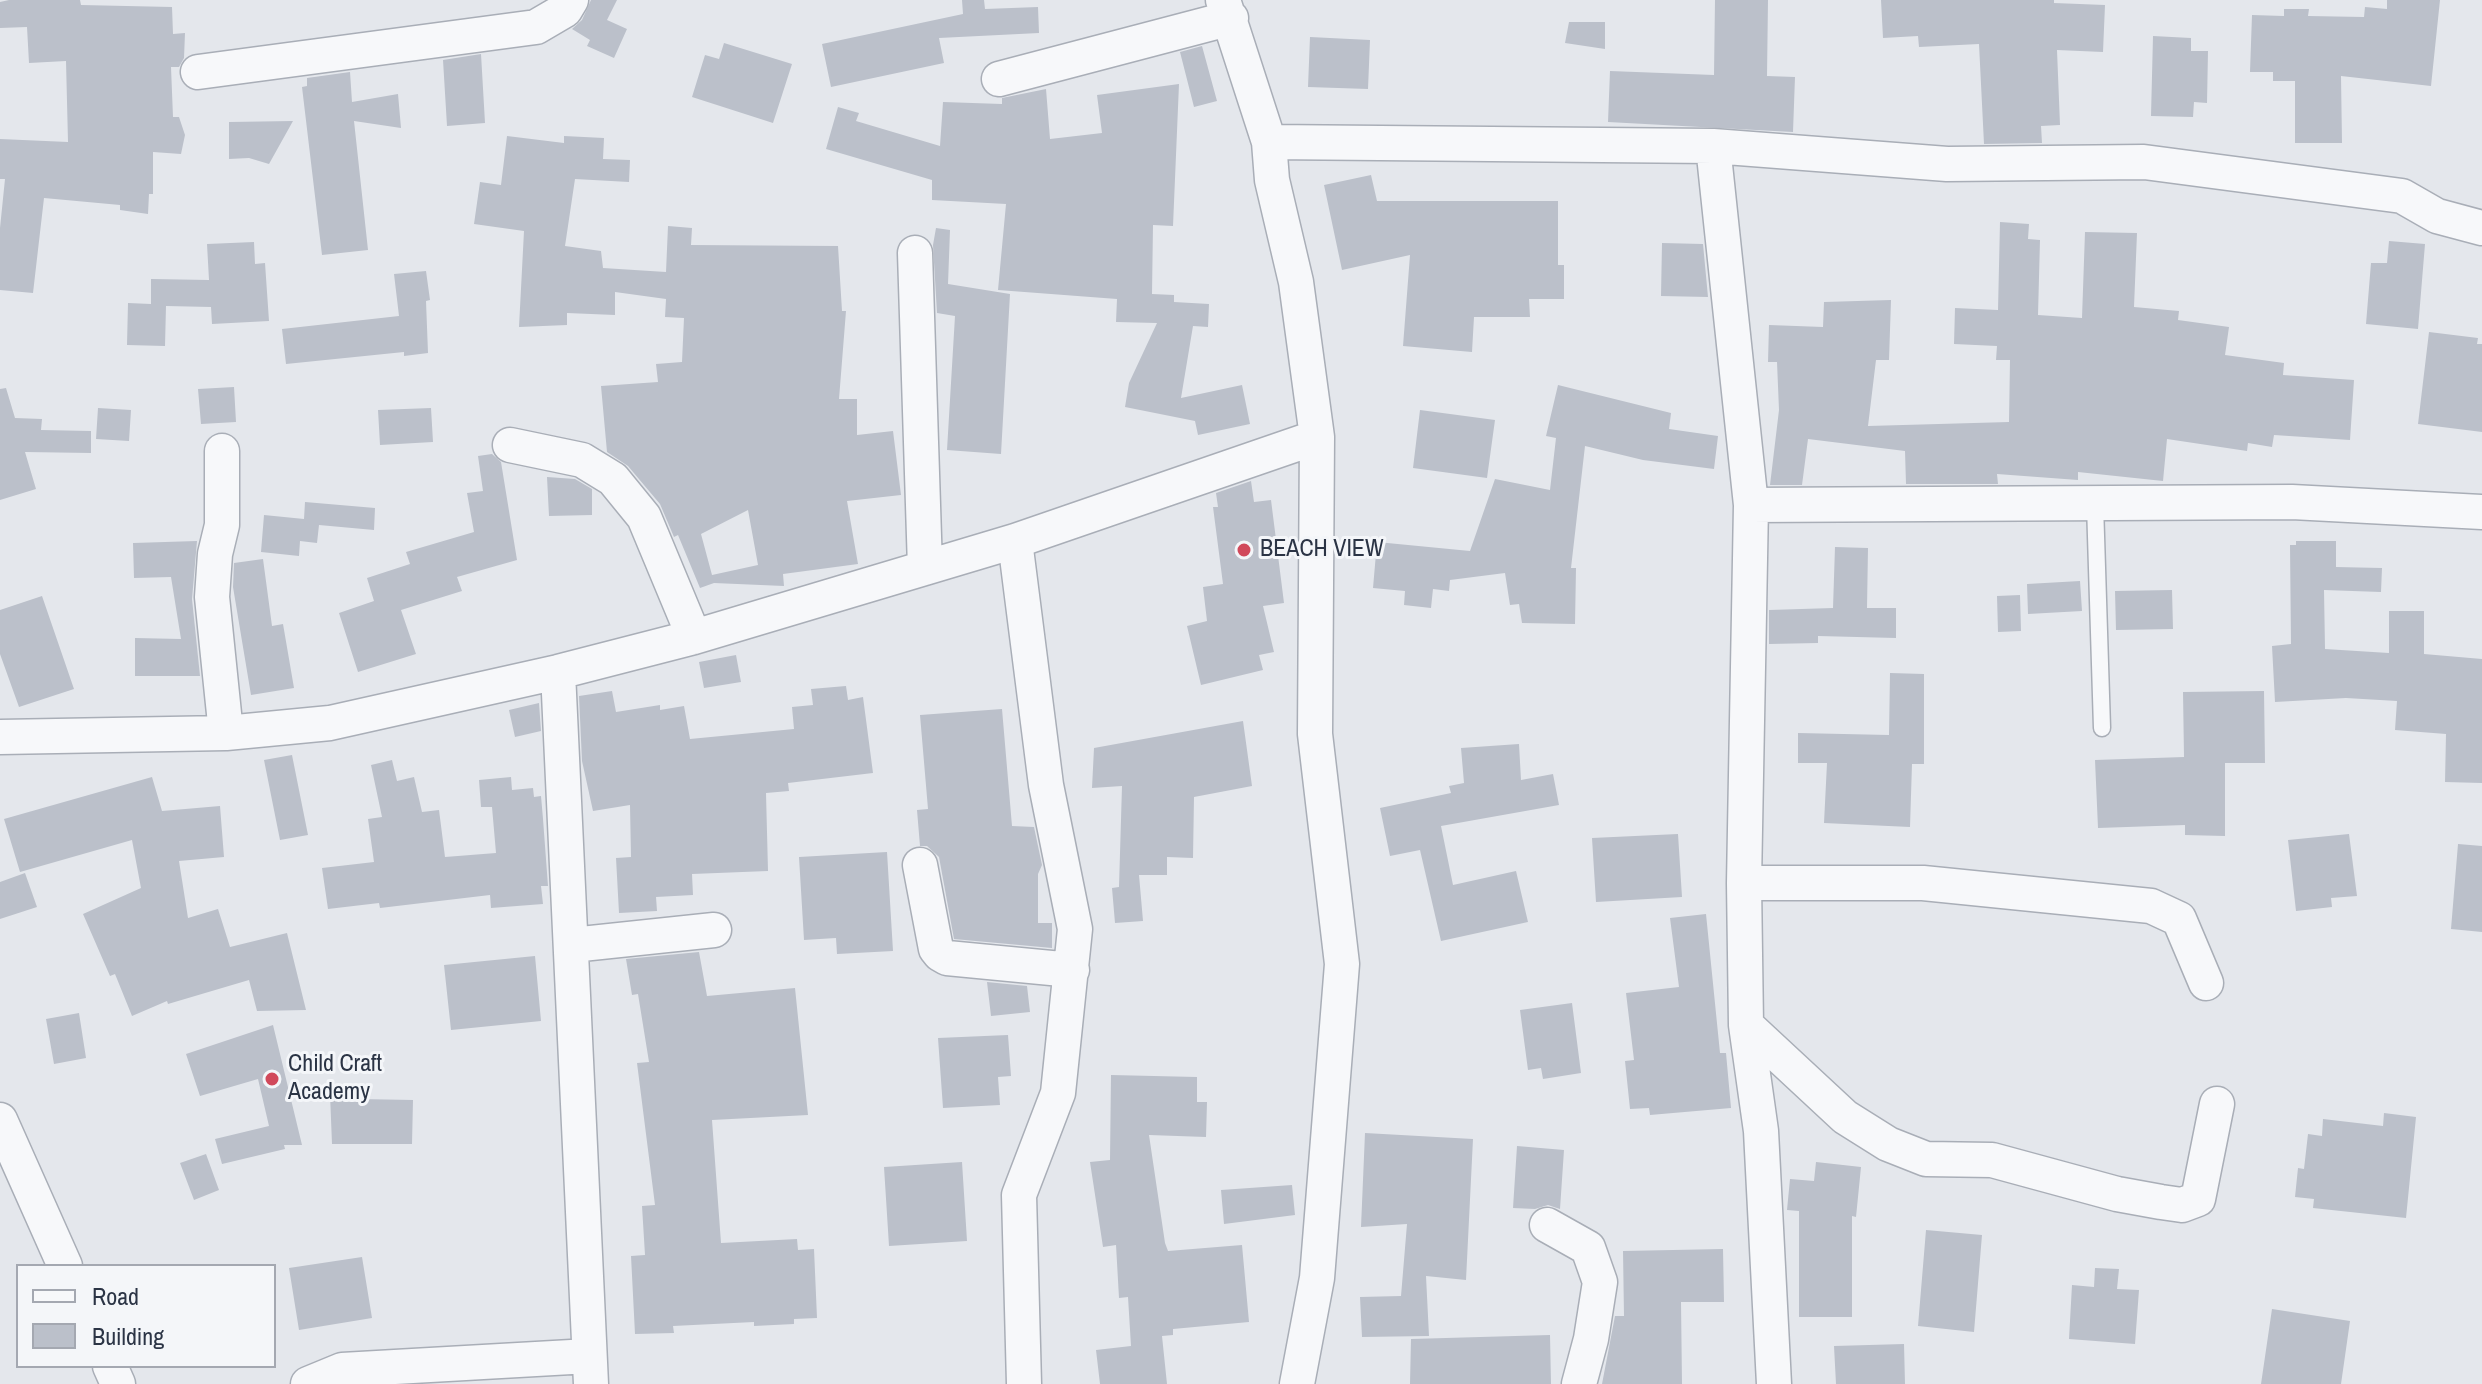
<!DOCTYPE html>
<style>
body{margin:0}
#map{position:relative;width:2482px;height:1384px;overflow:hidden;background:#e4e7ec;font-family:"Archivo Narrow",sans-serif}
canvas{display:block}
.legend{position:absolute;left:16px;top:1264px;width:260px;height:104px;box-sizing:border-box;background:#f4f6f9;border:2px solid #a4a8b1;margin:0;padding:10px 14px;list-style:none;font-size:24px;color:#2b3445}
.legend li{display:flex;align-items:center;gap:16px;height:40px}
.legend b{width:40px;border:2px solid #a4a8b1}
</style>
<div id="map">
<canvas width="2482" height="1384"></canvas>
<ul class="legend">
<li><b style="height:10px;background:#f7f8fa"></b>Road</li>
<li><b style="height:22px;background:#bbc0ca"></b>Building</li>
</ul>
</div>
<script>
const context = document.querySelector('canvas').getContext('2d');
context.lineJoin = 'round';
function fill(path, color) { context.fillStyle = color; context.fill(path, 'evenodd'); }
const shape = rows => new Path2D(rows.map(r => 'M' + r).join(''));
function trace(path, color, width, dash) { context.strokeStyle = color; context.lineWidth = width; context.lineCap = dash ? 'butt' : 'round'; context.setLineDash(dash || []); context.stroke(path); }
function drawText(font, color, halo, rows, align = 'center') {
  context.font = font + ' "Archivo Narrow",sans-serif'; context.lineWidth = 6; context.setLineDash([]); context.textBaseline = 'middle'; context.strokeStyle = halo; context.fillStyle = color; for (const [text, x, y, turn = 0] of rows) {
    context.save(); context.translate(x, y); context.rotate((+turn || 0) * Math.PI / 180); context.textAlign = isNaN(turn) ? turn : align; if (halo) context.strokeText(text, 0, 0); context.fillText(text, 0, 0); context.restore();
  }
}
fill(shape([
 [9,0,80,0,81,5,172,7,173,34,185,33,184,58,179,67,171,67,173,117,179,117,185,135,181,154,153,152,153,194,149,194,148,214,120,210,120,205,44,198,33,293,0,290,0,228,5,179,0,179,0,139,68,142,66,61,29,63,27,27,0,28,0,2],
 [591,0,617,0,607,20,627,29,614,58,587,46,590,40,572,29,582,20],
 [962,0,984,0,985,9,1038,7,1039,33,939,38,944,63,831,87,822,44,963,14],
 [1715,0,1768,0,1767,76,1795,77,1793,132,1608,122,1610,71,1714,75],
 [1881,0,2054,0,2054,3,2105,5,2103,52,2057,50,2060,125,2041,126,2042,143,1984,144,1979,44,1919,47,1918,36,1883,38],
 [2387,0,2440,0,2431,86,2341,76,2342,143,2295,143,2295,81,2273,81,2273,72,2250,72,2252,15,2284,16,2284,9,2309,9,2308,16,2364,17,2365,7,2387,9],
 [1569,22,1605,22,1605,49,1565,43],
 [2153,36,2191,38,2191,51,2208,51,2207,103,2194,102,2193,117,2151,116],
 [1310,37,1370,40,1368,89,1308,87],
 [724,43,792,64,773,123,692,97,705,55,719,59],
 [1202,46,1217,101,1194,107,1180,52],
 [481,54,485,123,447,126,443,60],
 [350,72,352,102,398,94,401,128,354,121,368,250,322,255,302,87,307,86,307,78],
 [1179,84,1173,226,1153,225,1152,294,1174,295,1174,302,1209,304,1208,327,1193,326,1181,398,1242,385,1250,424,1198,435,1195,421,1125,407,1129,383,1157,323,1116,322,1117,299,998,290,1006,204,932,200,932,180,826,149,838,107,859,113,856,121,940,146,943,102,1002,104,1002,98,1046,89,1050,139,1102,133,1097,95],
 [293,121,269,164,249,158,229,159,229,122],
 [507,136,564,143,564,136,604,138,603,159,630,160,629,182,575,179,565,246,601,251,603,268,666,272,668,226,692,228,691,245,838,246,842,311,846,311,839,399,857,399,857,435,893,431,901,495,847,501,858,564,783,574,784,586,714,583,700,588,678,535,674,537,660,504,628,466,607,452,601,386,658,382,656,364,682,362,684,318,665,317,666,299,615,292,615,315,567,313,567,325,519,327,524,231,474,224,480,182,501,185],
 [748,510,758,565,712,575,701,534],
 [1371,175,1377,201,1558,201,1558,265,1564,265,1564,299,1529,299,1530,317,1474,317,1472,352,1403,346,1410,255,1342,270,1324,185],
 [2000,222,2029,224,2028,239,2040,240,2038,315,2082,318,2085,232,2137,233,2134,307,2179,311,2178,320,2229,327,2225,355,2284,363,2283,375,2354,380,2350,440,2274,435,2272,447,2248,443,2247,451,2167,439,2163,481,2078,472,2078,480,1997,474,1998,484,1906,484,1905,451,1808,439,1802,485,1770,485,1779,410,1777,362,1768,362,1769,325,1823,327,1824,302,1891,300,1889,360,1876,360,1868,426,2009,422,2010,360,1996,360,1997,346,1954,344,1955,308,1998,310],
 [936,228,950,230,948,284,1010,294,1001,454,947,450,955,316,937,313,933,245],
 [2389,241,2425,244,2418,329,2366,324,2371,263,2387,263],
 [254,242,255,264,265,263,269,321,212,324,211,307,166,306,165,346,127,345,128,303,151,304,151,279,209,280,207,244],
 [1662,243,1703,244,1708,297,1661,296],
 [426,271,430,300,426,301,428,353,404,356,404,352,286,364,282,329,399,316,394,274],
 [2429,332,2478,338,2477,344,2482,344,2482,432,2418,424],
 [1558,385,1671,413,1669,429,1718,436,1714,469,1643,460,1585,446,1571,568,1576,568,1575,624,1522,623,1519,604,1510,605,1505,573,1450,580,1449,591,1433,589,1431,608,1404,605,1405,591,1373,588,1377,542,1470,551,1495,479,1550,490,1556,438,1546,436],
 [234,387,236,422,201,424,198,389],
 [6,388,15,418,42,419,41,430,91,431,91,453,25,452,36,489,0,500,0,389],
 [98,408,131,410,129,441,96,439],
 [431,408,433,442,380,445,378,410],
 [1420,410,1495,420,1487,478,1413,468],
 [492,454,501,462,517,560,457,577,462,591,401,610,416,654,358,672,339,613,374,601,367,578,410,564,406,552,474,532,467,493,483,491,478,456],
 [547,477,575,479,592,489,592,515,549,516],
 [1251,481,1254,502,1271,500,1284,603,1263,606,1274,652,1259,655,1263,670,1201,685,1187,626,1207,621,1203,587,1223,584,1213,507,1218,507,1216,493],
 [305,502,375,508,374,530,319,525,317,543,300,541,299,556,261,552,264,515,304,519],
 [197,541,192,599,200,676,135,676,135,638,181,639,171,577,134,578,133,543],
 [2296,541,2336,541,2336,567,2382,568,2381,592,2324,590,2325,649,2389,653,2389,611,2424,611,2424,654,2482,659,2482,783,2445,782,2446,734,2395,730,2397,701,2346,698,2275,702,2272,646,2291,644,2290,545,2296,545],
 [1835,547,1868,548,1867,608,1896,608,1896,638,1818,636,1818,643,1769,644,1769,610,1833,608],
 [263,559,272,626,283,624,294,688,251,695,233,587,234,563],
 [2080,581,2082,611,2028,614,2027,584],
 [2172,590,2173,629,2116,630,2115,591],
 [2020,595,2021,631,1998,632,1997,596],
 [42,596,74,689,19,707,0,654,0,610],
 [736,655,741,682,704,688,699,662],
 [1890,673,1924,674,1924,764,1912,764,1910,827,1824,823,1827,763,1798,763,1798,733,1889,735],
 [846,686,848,700,863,697,873,773,788,783,789,791,766,793,768,871,692,874,693,895,656,897,657,911,619,913,616,858,631,857,630,805,593,811,582,761,579,696,612,691,616,712,660,705,660,710,684,706,690,739,794,729,792,707,813,705,811,689],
 [2264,691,2265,763,2225,763,2225,836,2185,835,2185,825,2098,828,2095,760,2184,757,2183,692],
 [539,703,541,731,515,737,509,710],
 [1002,709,1012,826,1034,827,1042,865,1038,874,1038,923,1052,923,1052,948,954,939,939,857,927,846,920,846,917,810,928,809,920,715],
 [1243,721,1252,786,1194,797,1193,858,1167,857,1167,875,1139,875,1143,921,1115,923,1112,888,1119,887,1122,786,1092,788,1094,748],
 [1519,744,1521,780,1553,774,1559,805,1441,826,1453,885,1516,871,1528,922,1441,941,1420,850,1390,856,1380,808,1451,793,1449,786,1464,783,1461,748],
 [292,755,308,835,280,840,264,760],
 [392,760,397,781,414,777,422,812,439,810,445,857,496,853,492,807,481,807,479,780,511,777,512,790,533,788,534,797,541,796,543,819,548,886,541,886,543,904,491,908,490,895,380,908,379,903,328,909,322,868,374,862,368,819,382,817,371,765],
 [152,777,162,811,220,806,224,857,179,861,188,918,218,909,230,947,287,933,306,1010,257,1011,249,980,168,1004,167,1001,132,1016,115,974,110,976,83,914,141,888,132,840,20,872,4,819],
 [1678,834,1682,897,1596,902,1592,838],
 [2349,834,2357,896,2331,898,2332,907,2296,911,2288,840],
 [2458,844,2482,846,2482,932,2451,929],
 [887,852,893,951,837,954,836,938,804,940,799,857],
 [25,873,37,907,0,919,0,882],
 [1706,914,1720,1053,1726,1053,1731,1108,1650,1115,1649,1108,1630,1109,1625,1061,1634,1060,1626,993,1679,987,1670,918],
 [699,952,707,996,795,988,808,1115,712,1120,721,1243,797,1239,798,1250,814,1249,817,1318,794,1319,794,1324,754,1326,754,1322,673,1326,674,1333,635,1334,631,1256,645,1255,642,1206,655,1205,637,1063,649,1062,638,994,632,995,626,959],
 [535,956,541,1021,451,1030,444,965],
 [987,982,1027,986,1030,1012,991,1016],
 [1572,1003,1581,1073,1543,1079,1541,1068,1528,1070,1520,1010],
 [79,1013,86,1058,54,1064,46,1019],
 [273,1025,302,1145,284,1145,285,1149,222,1164,215,1139,269,1126,258,1079,200,1096,186,1054],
 [1008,1035,1011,1076,998,1077,1000,1105,943,1108,938,1038],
 [1111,1075,1197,1077,1197,1102,1207,1102,1206,1137,1149,1135,1165,1243,1168,1251,1242,1245,1249,1322,1173,1329,1173,1335,1162,1336,1167,1384,1100,1384,1096,1350,1131,1346,1128,1297,1119,1298,1116,1245,1103,1247,1090,1162,1110,1160],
 [359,1093,359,1099,413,1100,412,1144,332,1144,330,1094],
 [2384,1113,2416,1117,2406,1218,2313,1208,2314,1199,2295,1197,2298,1168,2304,1169,2308,1134,2322,1136,2323,1119,2383,1126],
 [1365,1133,1473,1139,1466,1280,1426,1276,1429,1336,1362,1337,1360,1297,1401,1296,1407,1224,1361,1227],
 [1517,1146,1564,1150,1560,1209,1548,1205,1535,1209,1513,1208],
 [206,1154,219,1190,194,1200,180,1163],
 [962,1162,967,1241,889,1246,884,1167],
 [1816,1162,1861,1167,1856,1217,1852,1216,1852,1317,1799,1317,1799,1211,1787,1210,1790,1179,1814,1181],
 [1292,1185,1295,1215,1224,1224,1221,1190],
 [1926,1230,1982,1235,1974,1332,1918,1326],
 [1723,1249,1724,1302,1681,1302,1682,1384,1602,1384,1615,1316,1624,1316,1623,1251],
 [362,1257,372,1318,299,1330,289,1268],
 [2095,1268,2119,1269,2117,1289,2139,1290,2135,1344,2069,1339,2072,1285,2094,1287],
 [2272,1309,2350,1321,2341,1384,2261,1384],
 [1550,1335,1551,1384,1410,1384,1411,1339],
 [1904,1344,1905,1384,1836,1384,1834,1346]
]), '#bbc0ca');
const service = shape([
 [2095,504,2102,728]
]);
const minor = shape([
 [1223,0,1269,142,1272,180,1296,282,1317,437,1315,734,1342,964,1317,1278,1297,1384],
 [198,72,536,27,565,10,571,0],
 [999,79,1231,18],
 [1269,142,1713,146,1947,164,2144,162,2402,196,2437,216,2482,228],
 [1713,146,1751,505,1744,883,1746,1025,1761,1131,1774,1384],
 [915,253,925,568],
 [510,445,582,460,613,479,644,517,694,637],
 [222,451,222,525,215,554,212,597,226,733],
 [1751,505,2292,502,2482,512],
 [1015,541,1046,785,1075,929,1058,1093,1019,1195,1024,1384],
 [558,672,591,1384],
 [0,737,226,733,330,723,558,672,694,637,1015,541,1317,437],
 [920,865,936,949,940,954,947,958,1072,970],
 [1744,883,1923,883,2151,906,2179,919,2206,983],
 [572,945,714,930],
 [1746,1025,1845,1117,1888,1144,1926,1159,1992,1160,2117,1194,2161,1202,2182,1205,2198,1199,2217,1104],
 [0,1120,65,1266],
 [1547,1225,1588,1248,1600,1282,1591,1339,1579,1384],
 [110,1366,118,1384],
 [308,1384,342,1370,589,1356]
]);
trace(service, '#a9aeb7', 19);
trace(minor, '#a9aeb7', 37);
trace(service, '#f7f8fa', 16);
trace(minor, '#f7f8fa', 34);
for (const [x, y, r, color] of [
 [1244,550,8,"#d1495b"],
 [272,1079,8,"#d1495b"]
]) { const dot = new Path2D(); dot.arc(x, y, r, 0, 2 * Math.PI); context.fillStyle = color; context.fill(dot); trace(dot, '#f4f6f9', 3); }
drawText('24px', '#2b3445', '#f4f6f9', [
 ["BEACH VIEW",1260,550],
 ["Child Craft",288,1065],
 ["Academy",288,1093]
], 'left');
</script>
